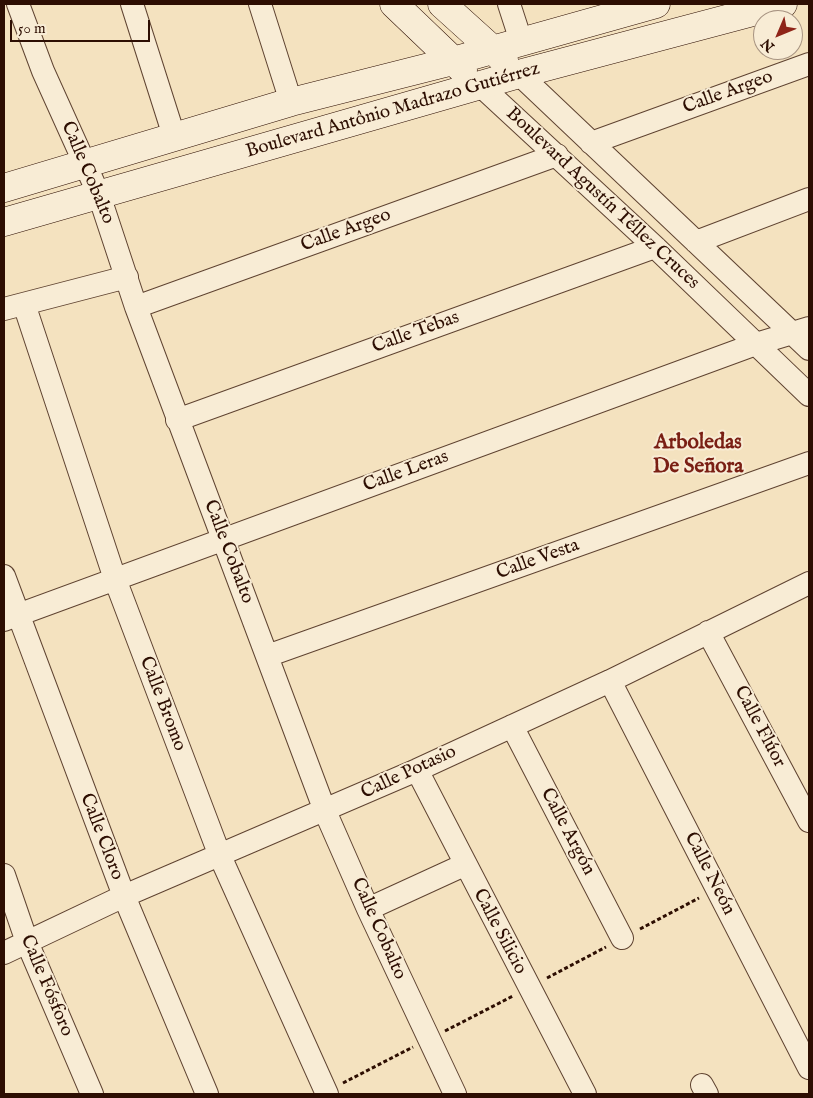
<!DOCTYPE html>
<meta charset="utf-8">
<style>
body{margin:0}
#map{position:relative;width:813px;height:1098px;overflow:hidden;background:#f4e2bf;font-family:"IM FELL English",serif}
canvas{display:block}
.frame{position:absolute;inset:0;border:5px solid #2d0e02;pointer-events:none}
.north{position:absolute;left:753px;top:10px;width:50px;height:50px;box-sizing:border-box;background:#f8ecd5;border:1px solid #a79381;border-radius:50%;rotate:225deg;font-size:14px;font-weight:700;line-height:20px;text-align:center;color:#2d0e02}
.north::after{content:'';display:block;margin:auto;width:18px;height:22px;background:#8f2418;clip-path:polygon(50% 0,100% 100%,50% 72%,0 100%)}
.scale{position:absolute;left:10px;top:20px;width:140px;height:22px;box-sizing:border-box;border:2px solid #2d0e02;border-top:0;padding-left:6px;font-size:15px;line-height:18px;white-space:nowrap;color:#2d0e02;-webkit-text-stroke:4px #f8ecd5;paint-order:stroke}
</style>
<div id="map">
<canvas width="813" height="1098"></canvas>
<div class="frame"></div>
<div class="north">N</div>
<div class="scale">50 m</div>
</div>
<script>
const context = document.querySelector('canvas').getContext('2d');
context.lineJoin = 'round';
const shape = rows => new Path2D(rows.map(r => 'M' + r).join(''));
function trace(path, color, width, dash) { context.strokeStyle = color; context.lineWidth = width; context.lineCap = dash ? 'butt' : 'round'; context.setLineDash(dash || []); context.stroke(path); }
function drawText(font, color, halo, rows, align = 'center') {
  context.font = font + ' "IM FELL English",serif'; context.lineWidth = 4; context.setLineDash([]); context.textBaseline = 'middle'; context.strokeStyle = halo; context.fillStyle = color; for (const [text, x, y, turn = 0] of rows) {
    context.save(); context.translate(x, y); context.rotate((+turn || 0) * Math.PI / 180); context.textAlign = isNaN(turn) ? turn : align; if (halo) context.strokeText(text, 0, 0); context.fillText(text, 0, 0); context.restore();
  }
}
const street = shape([
 [18,4,43,71,99,195,136,307,325,811,368,909,455,1094],
 [132,4,174,136],
 [260,4,291,102],
 [509,4,521,41],
 [519,74,809,349],
 [481,86,655,247,809,395],
 [591,143,809,64],
 [696,242,809,199],
 [24,304,115,579,220,856,327,1094],
 [136,307,557,155],
 [4,309,127,277],
 [177,420,655,247],
 [4,576,124,896,207,1094],
 [4,620,756,344,809,328],
 [708,632,809,821],
 [267,656,809,463],
 [610,681,809,1068],
 [512,726,622,938],
 [417,770,585,1094],
 [4,875,27,942,92,1094],
 [368,909,464,865],
 [4,953,124,896,417,770,610,681,809,583],
 [702,1085,707,1094]
]);
const secondary = shape([
 [394,4,463,70],
 [442,4,504,60],
 [4,188,291,102,453,61,656,4],
 [4,222,519,74,783,4]
]);
trace(street, '#5f4331', 24);
trace(secondary, '#2d0e02', 29);
trace(shape([
 [640,929,699,898],
 [547,978,606,947],
 [445,1031,513,996],
 [343,1083,413,1047]
]), '#2d0e02', 3, [4, 2.5]);
trace(street, '#f8ecd5', 22);
trace(secondary, '#f8ecd5', 28);
drawText('19px', '#2d0e02', '#f8ecd5', [
 ["Calle Argeo",728,93,-20],
 ["Boulevard Antônio Madrazo Gutiérrez",393,111,-16],
 ["Calle Cobalto",87,173,67],
 ["Boulevard Agustín Téllez Cruces",602,199,43],
 ["Calle Argeo",346,231,-20],
 ["Calle Tebas",416,333,-20],
 ["Calle Leras",406,472,-20],
 ["Calle Cobalto",228,552,69],
 ["Calle Vesta",538,560,-20],
 ["Calle Bromo",162,704,69],
 ["Calle Flúor",759,727,62],
 ["Calle Potasio",409,773,-25],
 ["Calle Argón",567,832,62],
 ["Calle Cloro",101,837,69],
 ["Calle Neón",709,874,63],
 ["Calle Cobalto",378,929,66],
 ["Calle Silicio",499,932,62],
 ["Calle Fósforo",46,986,67]
]);
drawText('bold 21px', '#7a1f14', '#f8ecd5', [
 ["Arboledas",698,444],
 ["De Señora",698,468]
]);
</script>
